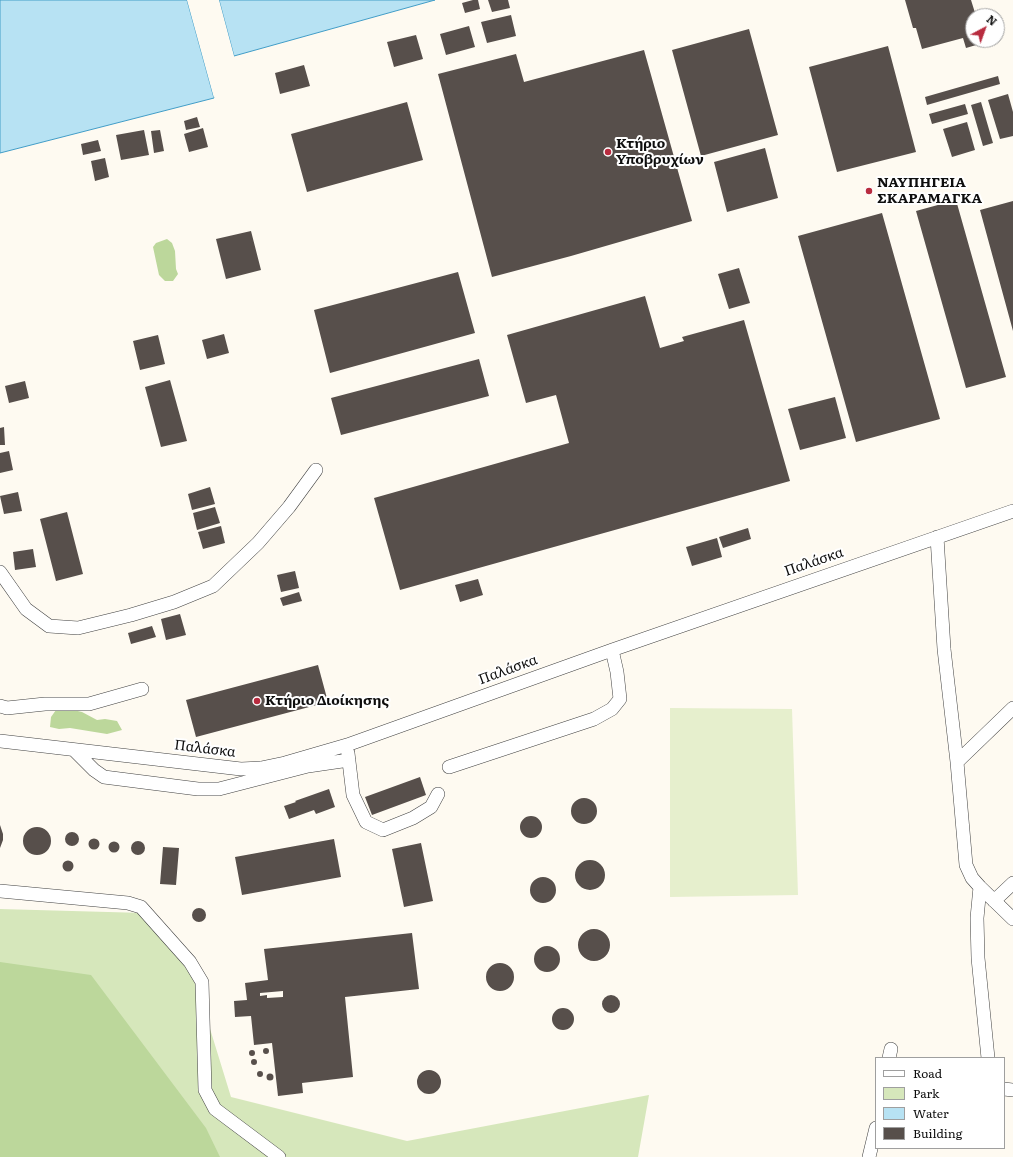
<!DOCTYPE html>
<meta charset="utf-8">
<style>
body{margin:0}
#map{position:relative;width:1013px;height:1157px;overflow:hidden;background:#fefaf1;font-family:Literata,serif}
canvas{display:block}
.legend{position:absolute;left:875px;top:1057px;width:130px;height:92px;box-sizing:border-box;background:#fff;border:1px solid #9f9f9f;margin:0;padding:5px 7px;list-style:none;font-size:12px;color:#0e0e0e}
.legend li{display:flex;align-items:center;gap:8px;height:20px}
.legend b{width:20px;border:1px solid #9f9f9f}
.north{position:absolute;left:965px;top:8px;width:40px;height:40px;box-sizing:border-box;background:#fff;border:1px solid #9f9f9f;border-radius:50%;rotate:41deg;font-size:11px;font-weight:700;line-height:16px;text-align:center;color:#0e0e0e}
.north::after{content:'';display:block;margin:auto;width:14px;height:18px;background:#b82c3f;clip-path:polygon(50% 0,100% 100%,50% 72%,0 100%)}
</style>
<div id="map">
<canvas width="1013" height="1157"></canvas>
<ul class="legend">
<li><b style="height:5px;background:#fff"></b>Road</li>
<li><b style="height:11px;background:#d6e7bb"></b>Park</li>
<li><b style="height:11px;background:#b7e2f3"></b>Water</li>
<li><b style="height:11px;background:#574f4b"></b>Building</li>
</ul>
<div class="north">N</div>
</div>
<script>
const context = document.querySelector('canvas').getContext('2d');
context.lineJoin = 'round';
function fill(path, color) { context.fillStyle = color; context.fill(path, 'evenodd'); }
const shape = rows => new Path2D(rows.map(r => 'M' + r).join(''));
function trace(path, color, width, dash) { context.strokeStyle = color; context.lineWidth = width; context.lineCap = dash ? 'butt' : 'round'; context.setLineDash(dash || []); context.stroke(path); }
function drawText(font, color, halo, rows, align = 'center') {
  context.font = font + ' Literata,serif'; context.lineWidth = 4; context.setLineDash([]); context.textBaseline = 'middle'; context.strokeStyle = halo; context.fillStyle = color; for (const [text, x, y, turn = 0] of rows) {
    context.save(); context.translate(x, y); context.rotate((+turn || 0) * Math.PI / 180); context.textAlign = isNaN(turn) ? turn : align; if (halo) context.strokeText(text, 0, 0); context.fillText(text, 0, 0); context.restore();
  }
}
fill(shape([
 [0,909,144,913,195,980,231,1097,407,1141,649,1095,638,1157,0,1157]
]), '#d6e7bb');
fill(shape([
 [167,239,172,243,175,251,176,269,178,274,173,281,165,281,159,275,153,247,156,243],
 [65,708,82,712,97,720,105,719,117,721,122,730,107,734,70,728,59,729,50,727,51,717,56,710],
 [0,962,91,975,206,1128,220,1157,0,1157]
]), '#bcd79b');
fill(shape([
 [670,708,792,709,798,895,670,897]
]), '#e6efcd');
const water = shape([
 [0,0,187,0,214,98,0,153,0,0],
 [219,0,435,0,234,56,219,0]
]);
fill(water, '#b7e2f3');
trace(water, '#429dc7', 1);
fill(shape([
 [187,0,189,0,215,96,214,98],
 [217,0,219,0,234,56,233,58]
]), '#fefaf1');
fill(shape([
 [473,0,478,0,480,9,465,13,462,3],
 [488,0,508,0,510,8,492,12],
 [905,0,971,0,976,16,973,16,973,40,983,40,983,43,966,48,963,38,922,49,916,28,913,28],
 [511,15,516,36,487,43,481,22],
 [469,26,475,47,446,55,440,34],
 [749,29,778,135,701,156,672,50],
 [416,35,423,59,394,67,387,42],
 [888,46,916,152,837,172,809,67],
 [644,50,692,221,571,256,492,277,438,74,516,54,524,82],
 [304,65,310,86,280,94,275,73],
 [998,76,1000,84,927,105,925,97],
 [1008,94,1013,112,1013,136,1000,139,988,100],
 [407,102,423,160,307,192,291,134],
 [981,102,993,143,983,146,971,105],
 [965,104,968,114,932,124,929,114],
 [197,117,200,127,186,130,184,121],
 [967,122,975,150,952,157,943,129],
 [203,128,208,147,189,152,184,134],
 [144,130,149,155,121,160,116,135],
 [160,130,164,151,154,153,151,131],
 [98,140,101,151,83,155,81,144],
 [765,148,778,198,727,212,714,162],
 [105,158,109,177,95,181,91,161],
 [956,200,1006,377,966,388,916,211],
 [1013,201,1013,331,980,210],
 [882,213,940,419,856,442,798,236],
 [251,231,261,270,226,279,216,239],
 [739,268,750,303,729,309,718,274],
 [458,272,475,333,330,373,314,310],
 [645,296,660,348,684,341,682,337,744,320,790,481,400,590,374,498,569,443,556,395,526,403,507,335],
 [224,334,229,353,207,359,202,340],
 [158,335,165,364,140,370,133,341],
 [479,359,489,396,341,435,331,398],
 [170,380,187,441,161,447,145,387],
 [25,381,29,398,9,403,5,386],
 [835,397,846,438,800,450,788,409],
 [4,427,5,445,0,445,0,428],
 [9,451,13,470,0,473,0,453],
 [210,487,215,504,192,510,188,494],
 [18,492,22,511,4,514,0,496],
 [215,507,220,523,197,530,193,513],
 [67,512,83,574,56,581,40,519],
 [221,526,225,543,203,549,198,532],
 [748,528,751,539,723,548,719,537],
 [717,538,722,557,692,566,686,547],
 [33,549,36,567,15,570,13,552],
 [295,571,299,588,281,592,277,575],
 [478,579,483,595,460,602,455,585],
 [299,592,302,601,283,606,280,598],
 [180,614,186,635,166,640,161,619],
 [152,626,156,637,131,644,128,633],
 [318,665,328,702,196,737,186,700],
 [420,777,426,795,372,815,365,797],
 [329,789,335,807,316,814,314,810,289,819,284,806,296,802,295,801],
 '571 811a13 13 0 1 1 26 0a13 13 0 1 1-26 0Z',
 '520 827a11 11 0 1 1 22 0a11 11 0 1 1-22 0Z',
 [0,825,3,834,3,840,0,848],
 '23 841a14 14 0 1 1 28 0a14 14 0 1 1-28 0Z',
 '65 839a7 7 0 1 1 14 0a7 7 0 1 1-14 0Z',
 '88.5 844a5.5 5.5 0 1 1 11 0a5.5 5.5 0 1 1-11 0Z',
 [334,839,341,877,242,895,235,857],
 '131 848a7 7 0 1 1 14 0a7 7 0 1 1-14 0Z',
 '108.5 847a5.5 5.5 0 1 1 11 0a5.5 5.5 0 1 1-11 0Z',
 [421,843,433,901,404,907,392,849],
 [163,847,179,848,176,885,160,884],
 '575 875a15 15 0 1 1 30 0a15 15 0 1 1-30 0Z',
 '62.5 866a5.5 5.5 0 1 1 11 0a5.5 5.5 0 1 1-11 0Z',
 '530 890a13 13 0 1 1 26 0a13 13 0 1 1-26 0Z',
 '192 915a7 7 0 1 1 14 0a7 7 0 1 1-14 0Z',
 '578 945a16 16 0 1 1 32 0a16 16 0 1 1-32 0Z',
 [412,933,419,989,345,997,353,1077,302,1083,303,1093,278,1096,272,1043,254,1045,251,1016,235,1017,234,1001,247,1000,245,983,268,980,264,949],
 [283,991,283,997,267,998,267,995,260,996,260,993],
 '534 959a13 13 0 1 1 26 0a13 13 0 1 1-26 0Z',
 '486 977a14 14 0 1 1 28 0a14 14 0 1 1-28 0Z',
 '602 1004a9 9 0 1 1 18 0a9 9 0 1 1-18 0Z',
 '552 1019a11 11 0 1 1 22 0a11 11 0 1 1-22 0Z',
 '263 1051a3 3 0 1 1 6 0a3 3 0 1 1-6 0Z',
 '249 1053a3 3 0 1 1 6 0a3 3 0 1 1-6 0Z',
 '251 1062a3 3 0 1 1 6 0a3 3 0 1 1-6 0Z',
 '417 1082a12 12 0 1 1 24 0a12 12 0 1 1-24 0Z',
 '257 1074a3 3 0 1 1 6 0a3 3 0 1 1-6 0Z',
 '266.5 1077a3.5 3.5 0 1 1 7 0a3.5 3.5 0 1 1-7 0Z'
]), '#574f4b');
const minor = shape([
 [937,537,944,649,957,762,966,865,972,878,980,887,1013,919],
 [0,572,26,609,49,626,78,628,131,615,174,602,213,586,258,543,289,507,316,470],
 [0,706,7,708,45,704,89,704,142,689],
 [0,741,241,769,261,768,285,763,347,745,612,650,1013,511],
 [74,750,94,770,104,777,198,789,219,789,308,766,349,760],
 [348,753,353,795,366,822,383,830,413,818,431,807,438,794],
 [957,762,1013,708],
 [449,767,594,719,612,709,620,699,617,672,612,650],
 [980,887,977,918,978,958,988,1058],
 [0,891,128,903,141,907,190,962,202,982,205,1090,215,1109,279,1157],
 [994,901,1013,883],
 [889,1058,891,1049],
 [1004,1089,1013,1090],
 [869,1157,876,1128]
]);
trace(minor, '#414141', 14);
trace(minor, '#fff', 13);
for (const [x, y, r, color] of [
 [608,152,4,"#b82c3f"],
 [869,191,4,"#b82c3f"],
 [257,701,4,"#b82c3f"]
]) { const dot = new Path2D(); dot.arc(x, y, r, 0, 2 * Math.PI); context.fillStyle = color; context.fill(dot); trace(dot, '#fff', 1.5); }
drawText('bold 14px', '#0e0e0e', '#fff', [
 ["Κτήριο",616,144],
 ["Υποβρυχίων",616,160],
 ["ΝΑΥΠΗΓΕΙΑ",877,183],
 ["ΣΚΑΡΑΜΑΓΚΑ",877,199],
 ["Κτήριο Διοίκησης",265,701]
], 'left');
drawText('14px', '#0e0e0e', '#fff', [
 ["Παλάσκα",814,562,-19],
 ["Παλάσκα",508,670,-20],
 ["Παλάσκα",205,749,7]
]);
</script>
